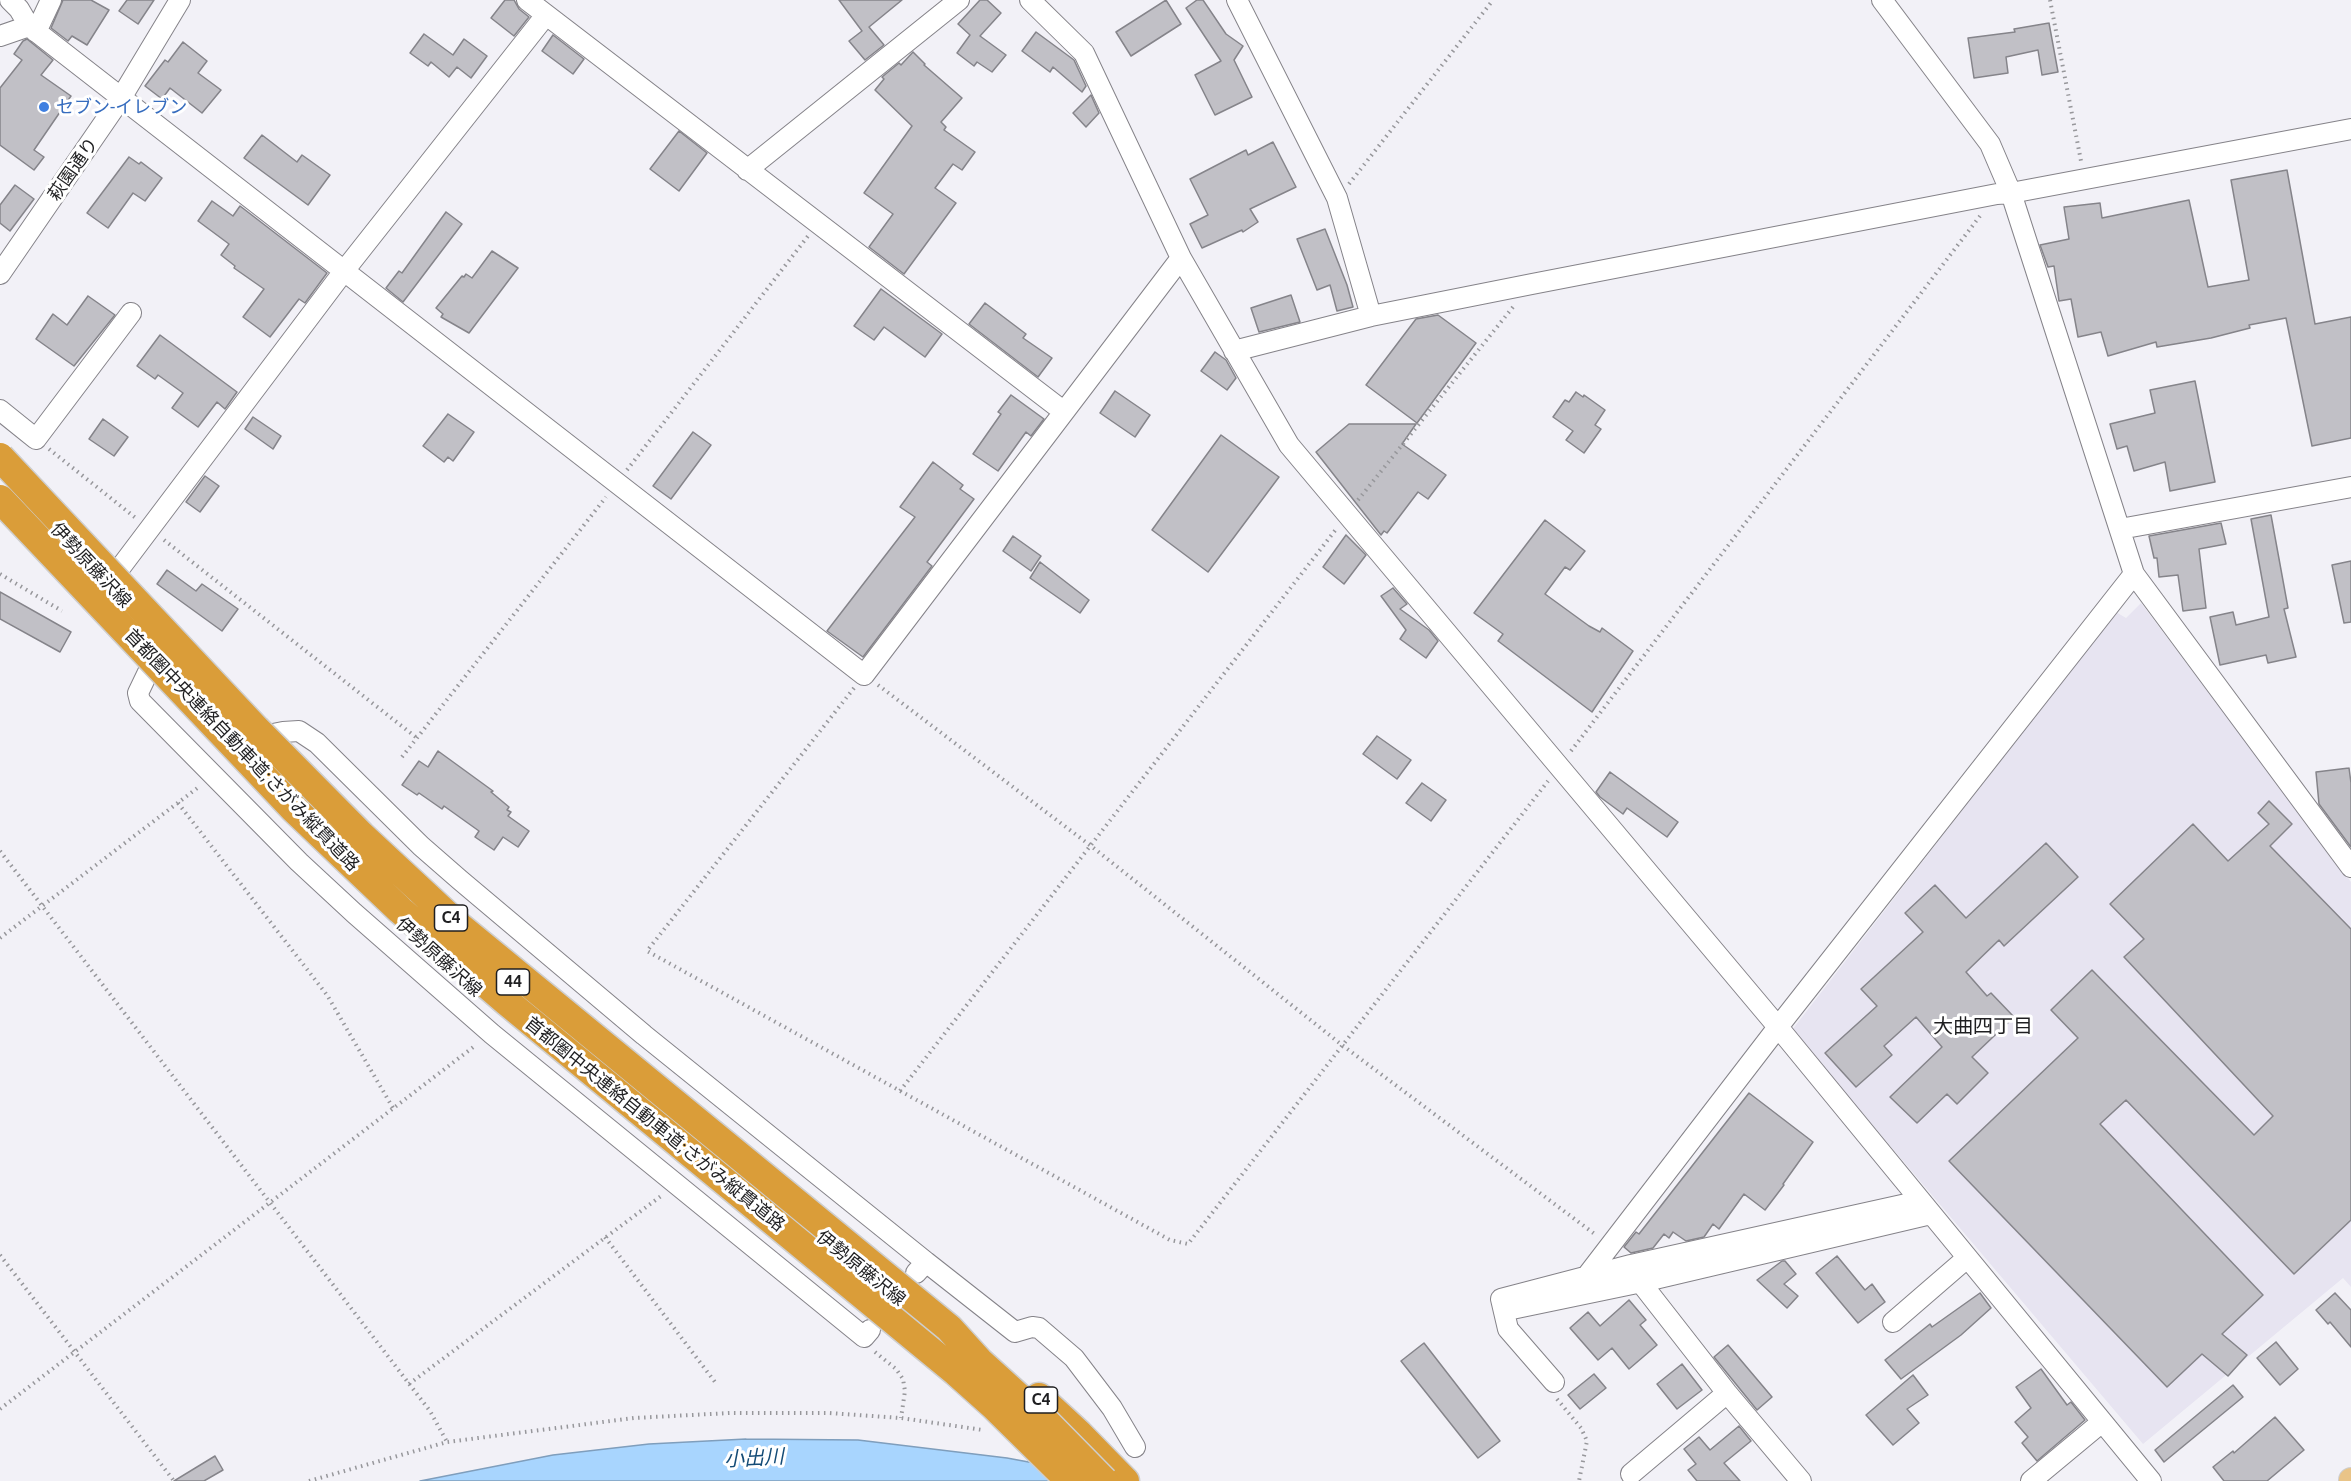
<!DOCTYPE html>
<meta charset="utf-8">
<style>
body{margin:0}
canvas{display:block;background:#f2f1f7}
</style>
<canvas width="2351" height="1481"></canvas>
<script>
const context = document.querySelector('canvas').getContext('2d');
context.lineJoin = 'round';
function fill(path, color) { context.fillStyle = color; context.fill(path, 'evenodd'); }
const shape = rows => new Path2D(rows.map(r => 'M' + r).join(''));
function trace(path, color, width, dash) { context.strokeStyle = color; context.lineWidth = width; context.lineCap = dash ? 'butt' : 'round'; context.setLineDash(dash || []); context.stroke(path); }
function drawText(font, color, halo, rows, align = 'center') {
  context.font = font + ' Ubuntu,"Noto Sans JP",sans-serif'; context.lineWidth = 6; context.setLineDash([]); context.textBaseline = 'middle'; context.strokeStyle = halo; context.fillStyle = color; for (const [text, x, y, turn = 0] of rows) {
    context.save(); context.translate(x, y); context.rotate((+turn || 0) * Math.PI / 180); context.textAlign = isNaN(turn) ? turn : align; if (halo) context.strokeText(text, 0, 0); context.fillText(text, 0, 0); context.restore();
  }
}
fill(shape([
 [2141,603,2351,882,2351,1287,2343,1278,2143,1444,1792,1030,2116,612,2126,618]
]), '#e7e4f1');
const water = shape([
 [746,1439,858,1440,1007,1458,1131,1481,420,1481,553,1455,649,1444,746,1439]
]);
fill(water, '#a8d5fe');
trace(water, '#7f9ebc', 1.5);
const building = shape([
 [63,0,91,0,109,10,87,45,72,36,68,41,51,28,63,0],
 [127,0,154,0,138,24,119,11,127,0],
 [505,0,514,0,519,9,529,17,514,36,491,18,505,0],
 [839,0,902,0,869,27,884,45,865,60,849,41,862,31,839,0],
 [980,0,987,0,1001,13,980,36,1006,55,992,72,977,62,974,66,957,53,970,35,958,24,980,0],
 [1166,0,1181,24,1131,56,1116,32,1166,0],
 [1197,0,1203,0,1226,34,1243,46,1234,60,1252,97,1215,115,1195,75,1221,61,1186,8,1197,0],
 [2049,23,2058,72,2042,75,2038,50,2006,57,2008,73,1974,78,1968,38,2015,32,2014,29,2049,23],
 [1036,32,1074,60,1086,86,1082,92,1053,67,1050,72,1022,51,1036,32],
 [424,34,453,55,464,39,487,56,471,78,457,67,449,77,431,62,428,66,410,53,424,34],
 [553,35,584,59,573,74,542,51,553,35],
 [27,39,53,60,41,75,71,96,34,150,44,157,34,170,0,145,0,88,22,60,14,54,23,41,27,39],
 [183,42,207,61,198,73,221,90,202,113,170,88,162,99,145,86,165,60,168,62,183,42],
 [913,52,925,64,924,65,962,98,941,122,946,127,944,130,975,152,962,170,953,164,935,188,956,203,904,274,869,247,893,214,864,193,912,126,875,90,884,79,882,77,899,63,901,65,913,52],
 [1091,95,1099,113,1086,127,1073,113,1091,95],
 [679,131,707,153,679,191,650,169,679,131],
 [262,135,297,162,302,155,330,175,308,205,244,158,262,135],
 [1273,142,1296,187,1250,209,1258,222,1243,232,1242,230,1202,248,1190,224,1208,215,1190,179,1246,150,1248,155,1273,142],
 [129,157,139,164,141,162,162,178,145,201,133,193,108,228,87,213,129,157],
 [2287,170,2315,324,2351,317,2351,438,2312,446,2286,318,2249,325,2250,328,2211,338,2157,347,2156,342,2108,356,2101,332,2078,337,2071,299,2059,301,2054,266,2048,267,2040,245,2069,239,2064,207,2100,203,2102,218,2189,200,2208,287,2249,280,2231,180,2287,170],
 [15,185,34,199,10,231,0,223,0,205,15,185],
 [212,201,233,216,240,206,327,273,305,303,299,299,270,337,243,317,264,289,234,268,235,266,221,255,229,244,198,221,212,201],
 [446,212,462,224,403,302,386,288,399,271,402,273,446,212],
 [1325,229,1347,285,1353,307,1337,311,1330,285,1317,290,1297,239,1325,229],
 [492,251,518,268,469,333,441,317,443,314,436,308,462,276,464,277,466,274,472,278,492,251],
 [881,289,942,334,925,357,884,327,874,340,854,326,881,289],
 [1291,295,1300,322,1259,332,1251,308,1291,295],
 [88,296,115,315,74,366,36,339,53,314,67,325,88,296],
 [985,303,1026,334,1023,338,1052,358,1038,377,969,324,985,303],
 [1438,315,1476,343,1417,423,1366,385,1416,319,1438,315],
 [160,335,237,392,225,409,217,402,198,427,172,408,183,393,158,375,155,379,137,366,160,335],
 [1215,352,1226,360,1236,378,1227,390,1201,371,1215,352],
 [2195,381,2215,482,2170,491,2165,462,2134,471,2127,446,2117,449,2110,424,2155,413,2150,390,2195,381],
 [1115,391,1150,415,1135,437,1100,413,1115,391],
 [1576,392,1583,397,1584,395,1605,410,1595,425,1601,429,1584,453,1566,440,1573,431,1553,417,1565,400,1569,402,1576,392],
 [1011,395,1044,419,1031,436,1026,432,998,471,973,454,1001,414,998,412,1011,395],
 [448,414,474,432,453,461,448,457,444,462,423,446,448,414],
 [253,417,281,436,273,449,245,429,253,417],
 [103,419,128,437,114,456,89,439,103,419],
 [1349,424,1416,424,1402,444,1446,475,1428,499,1418,492,1387,533,1384,531,1381,535,1316,452,1349,424],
 [693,432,711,445,671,499,653,486,693,432],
 [1221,435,1279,477,1208,572,1152,530,1221,435],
 [933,462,963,485,960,489,974,499,927,562,932,566,863,657,827,631,915,517,900,507,933,462],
 [205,476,219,486,200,512,186,502,205,476],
 [2271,515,2288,608,2284,609,2296,657,2268,663,2266,655,2220,665,2210,617,2233,612,2236,625,2269,617,2251,519,2271,515],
 [1545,520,1585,551,1570,570,1565,567,1545,594,1589,626,1600,632,1602,628,1633,651,1592,712,1498,641,1503,634,1474,613,1545,520],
 [2221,523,2226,544,2199,549,2206,608,2183,611,2178,575,2159,577,2157,558,2154,558,2149,536,2221,523],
 [1346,535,1366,555,1344,584,1323,567,1346,535],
 [1013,536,1041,556,1031,571,1003,551,1013,536],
 [2351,561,2351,622,2344,623,2332,565,2351,561],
 [1040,562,1089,600,1080,613,1030,578,1040,562],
 [167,570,196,591,202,584,238,609,222,631,157,584,167,570],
 [1393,588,1407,604,1400,609,1429,630,1438,641,1426,658,1400,639,1406,630,1381,596,1393,588],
 [0,592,71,632,60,652,0,619,0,592],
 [1377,736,1411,760,1397,779,1363,754,1377,736],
 [438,751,493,791,491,792,509,807,507,810,511,812,508,816,529,831,518,847,503,837,494,850,475,837,479,831,444,806,442,809,419,793,417,795,402,785,419,761,428,767,438,751],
 [2349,768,2351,783,2351,847,2319,804,2316,772,2349,768],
 [1610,772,1678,822,1667,837,1627,808,1623,814,1600,797,1596,792,1610,772],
 [1422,783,1446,800,1431,821,1406,803,1422,783],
 [2269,801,2292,824,2270,846,2351,929,2351,1220,2294,1274,2126,1100,2100,1124,2263,1295,2222,1334,2247,1355,2228,1376,2202,1354,2167,1387,1949,1161,2078,1038,2051,1010,2092,970,2254,1135,2273,1116,2124,957,2144,939,2110,904,2193,824,2228,861,2269,824,2258,813,2269,801],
 [2046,843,2078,877,2004,946,1999,940,1966,972,1987,996,1991,993,2014,1017,1972,1057,1988,1073,1957,1104,1947,1094,1917,1123,1890,1097,1942,1047,1916,1017,1884,1046,1892,1055,1856,1087,1825,1053,1877,1006,1861,989,1923,932,1905,913,1935,885,1966,918,2046,843],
 [1749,1093,1813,1142,1783,1184,1784,1185,1765,1210,1744,1194,1719,1229,1713,1224,1704,1237,1686,1241,1673,1232,1669,1238,1664,1234,1653,1248,1631,1253,1624,1247,1636,1232,1639,1234,1749,1093],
 [1837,1256,1865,1290,1872,1284,1885,1302,1858,1323,1816,1273,1837,1256],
 [1782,1261,1785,1261,1796,1274,1784,1284,1798,1296,1787,1308,1757,1280,1782,1261],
 [1980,1293,1991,1308,1961,1335,1901,1379,1885,1360,1930,1324,1932,1327,1980,1293],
 [2335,1293,2351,1310,2351,1347,2330,1322,2328,1324,2316,1310,2335,1293],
 [1629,1300,1646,1320,1640,1325,1657,1345,1629,1369,1612,1348,1598,1360,1570,1328,1588,1312,1600,1326,1629,1300],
 [2276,1342,2298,1369,2280,1385,2257,1358,2276,1342],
 [1424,1343,1500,1441,1478,1458,1401,1361,1424,1343],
 [1728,1345,1772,1397,1757,1410,1714,1357,1728,1345],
 [1682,1364,1702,1390,1677,1409,1657,1384,1682,1364],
 [2041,1369,2067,1405,2071,1402,2085,1420,2037,1461,2022,1443,2028,1437,2015,1422,2031,1408,2016,1387,2041,1369],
 [1594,1374,1606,1388,1580,1409,1568,1395,1594,1374],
 [1913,1375,1928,1395,1907,1409,1919,1423,1893,1445,1866,1415,1913,1375],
 [2233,1385,2243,1397,2164,1462,2155,1450,2233,1385],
 [2275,1417,2304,1450,2267,1481,2224,1481,2213,1467,2233,1451,2234,1453,2275,1417],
 [1739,1426,1751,1441,1724,1463,1740,1481,1697,1481,1688,1470,1696,1464,1684,1449,1699,1437,1710,1450,1739,1426],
 [215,1456,223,1470,204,1481,174,1481,215,1456]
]);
fill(building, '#c1c0c6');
trace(building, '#85848a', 1.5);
const minor = shape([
 [10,0,19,9,29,26,864,675,1181,258],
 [527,0,1063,411],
 [1030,0,1084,53,1181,258,1289,445,1778,1027,2151,1481],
 [1237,0,1337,198,1371,316],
 [1882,0,1990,144,2011,193,2134,574,2351,867],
 [36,32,51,0],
 [0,36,29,26],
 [747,170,959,0],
 [0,274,121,98,180,0],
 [1234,351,1371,316,1532,284,1997,194,2011,193,2351,129],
 [0,410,36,439,131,313],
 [2120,529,2351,487],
 [108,584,344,271,546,15],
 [150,668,138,693,140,701,299,862,354,913,492,1034,864,1337,870,1330],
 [260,746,273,734,283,732,299,731,317,743,421,846,460,880,644,1035,926,1262,916,1273],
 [926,1262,1015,1332,1032,1327,1039,1328,1074,1358,1112,1408,1135,1447],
 [1636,1274,1645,1288,1727,1393,1801,1481],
 [1586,1277,1778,1027,2134,574],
 [1512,1309,1642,1282,1931,1214],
 [1893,1322,1967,1258],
 [1554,1382,1508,1329,1501,1299,1631,1265,1920,1201],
 [1631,1474,1727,1393],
 [2031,1481,2102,1422]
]);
const major = shape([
 [2351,1481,2351,1480]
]);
const highway = shape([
 [1039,1397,1079,1434,1125,1481]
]);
trace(minor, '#858389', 22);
trace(major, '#cecece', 26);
trace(highway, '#cecece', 31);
trace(shape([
 [2050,0,2081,161],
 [1349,184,1493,0],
 [49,449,137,519],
 [627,470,808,236],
 [1358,500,1513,307],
 [164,540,417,738],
 [0,574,62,611],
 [878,685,1091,846,1342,1045,1596,1235],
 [854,688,647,951,1170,1240,1188,1244,1548,781],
 [1571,751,1980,216],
 [402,757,606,497],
 [178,803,327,995,393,1108],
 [0,851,430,1411,447,1442],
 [0,938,200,786],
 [900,1091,1337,528],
 [605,1237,715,1382],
 [0,1255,174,1481],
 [875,1352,896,1369,903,1379,905,1391,901,1418],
 [409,1384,661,1196],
 [1557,1399,1581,1428,1587,1441,1579,1481],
 [0,1409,476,1045],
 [309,1481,447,1442,634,1418,730,1413,829,1413,901,1418,983,1430]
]), '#97979b', 4, [1.5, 4.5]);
trace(minor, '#fff', 20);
trace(major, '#e9c488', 24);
trace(highway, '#da9d39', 28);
const highwayBridge = shape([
 [0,457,256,729,361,835,460,927,949,1328,979,1361,1044,1420,1104,1481],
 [0,499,294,809,400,910,507,1002,956,1372,994,1406,1070,1481]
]);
trace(highwayBridge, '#cecece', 31, []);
trace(highwayBridge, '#da9d39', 28);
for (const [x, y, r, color] of [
 [44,107,6,"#3f7fe0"]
]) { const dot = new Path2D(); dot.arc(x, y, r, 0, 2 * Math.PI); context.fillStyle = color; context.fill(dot); trace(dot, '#fff', 2); }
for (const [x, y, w] of [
 [451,918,33],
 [513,982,33],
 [1041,1400,33]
]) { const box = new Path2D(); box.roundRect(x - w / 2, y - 13, w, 26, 4.5); context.fillStyle = '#fff'; context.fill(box); trace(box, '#1f1f21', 1.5); }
drawText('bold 16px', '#1f1f21', null, [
 ["C4",451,918],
 ["44",513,982],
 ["C4",1041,1400]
]);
drawText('18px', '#366cbe', '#fff', [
 ["セブン-イレブン",56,107]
], 'left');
drawText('18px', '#1f1f21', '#fff', [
 ["萩園通り",73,169,-55],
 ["伊勢原藤沢線",91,565,47],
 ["首都圏中央連絡自動車道;さがみ縦貫道路",242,750,46],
 ["伊勢原藤沢線",439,957,42],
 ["首都圏中央連絡自動車道;さがみ縦貫道路",655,1124,39],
 ["伊勢原藤沢線",861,1268,39]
]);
drawText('20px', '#1f1f21', '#fff', [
 ["大曲四丁目",1983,1026]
]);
drawText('italic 20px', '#144c77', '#fff', [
 ["小出川",754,1458,-3]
]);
</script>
